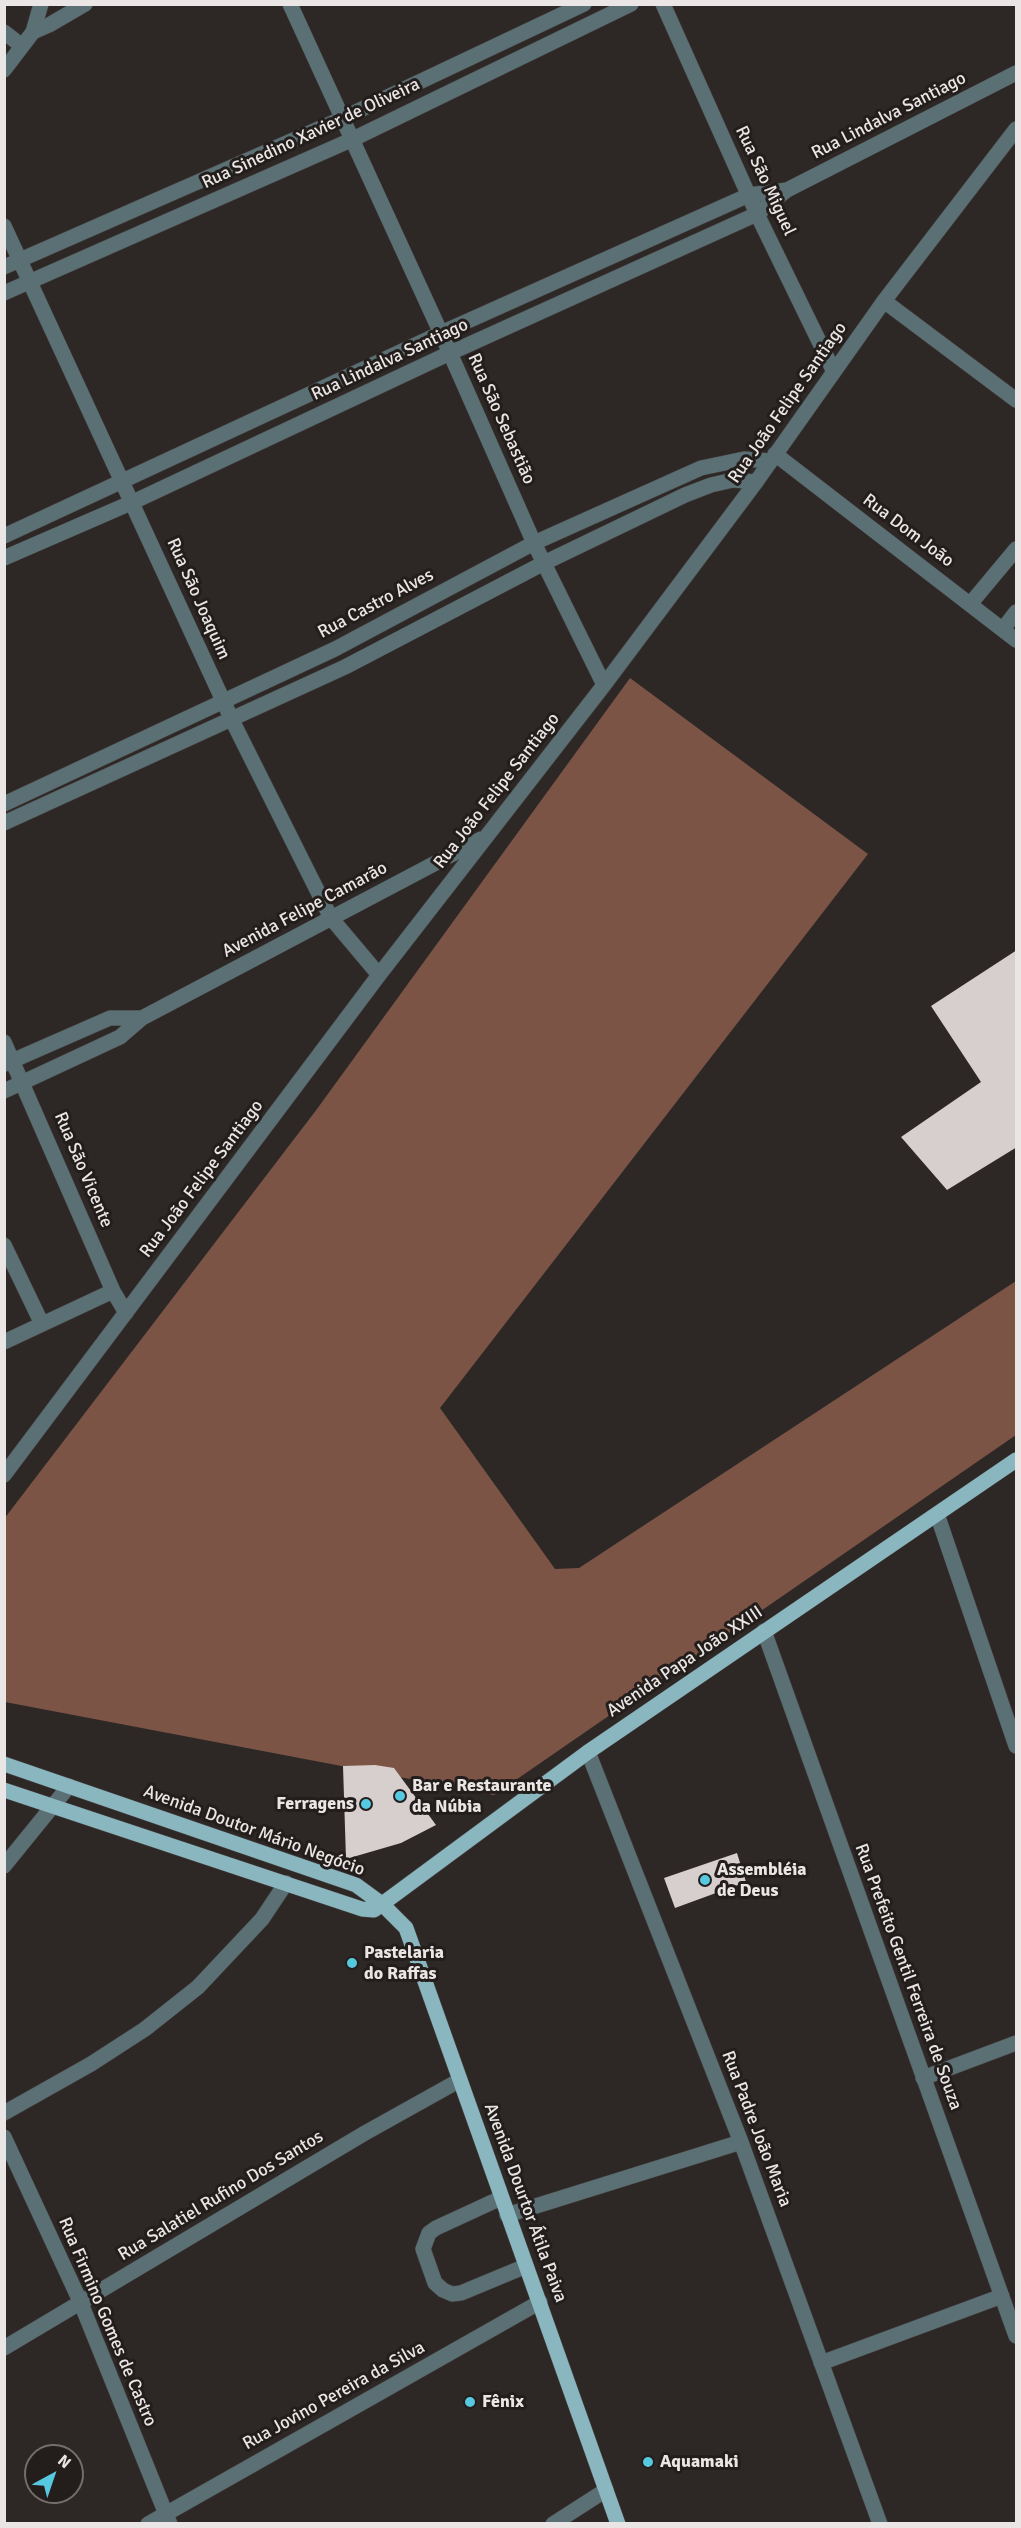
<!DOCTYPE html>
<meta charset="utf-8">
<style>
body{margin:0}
#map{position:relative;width:1021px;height:2528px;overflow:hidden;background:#2d2826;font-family:Signika,sans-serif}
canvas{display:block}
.frame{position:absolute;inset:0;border:6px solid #eae6e5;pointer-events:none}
.north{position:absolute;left:24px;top:2444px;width:60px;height:60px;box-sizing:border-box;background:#231e1c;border:2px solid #736e6c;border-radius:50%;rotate:40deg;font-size:16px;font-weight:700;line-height:24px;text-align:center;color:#eae6e5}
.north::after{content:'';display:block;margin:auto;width:21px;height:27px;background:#56c9e0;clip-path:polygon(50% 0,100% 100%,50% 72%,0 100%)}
</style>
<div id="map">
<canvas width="1021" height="2528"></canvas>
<div class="frame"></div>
<div class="north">N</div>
</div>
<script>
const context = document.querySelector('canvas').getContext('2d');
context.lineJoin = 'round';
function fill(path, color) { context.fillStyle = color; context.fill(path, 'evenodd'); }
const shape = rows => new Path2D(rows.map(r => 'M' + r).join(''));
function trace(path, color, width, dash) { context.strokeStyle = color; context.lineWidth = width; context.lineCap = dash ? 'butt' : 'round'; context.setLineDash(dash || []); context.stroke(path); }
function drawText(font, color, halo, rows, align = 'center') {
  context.font = font + ' Signika,sans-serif'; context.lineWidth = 6; context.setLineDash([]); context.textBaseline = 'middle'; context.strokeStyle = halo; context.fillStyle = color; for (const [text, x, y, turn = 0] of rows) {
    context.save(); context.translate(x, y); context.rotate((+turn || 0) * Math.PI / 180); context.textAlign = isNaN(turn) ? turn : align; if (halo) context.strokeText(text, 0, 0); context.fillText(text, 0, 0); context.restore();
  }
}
fill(shape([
 [630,678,868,854,440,1408,555,1569,579,1568,1016,1281,1016,1435,494,1795,5,1702,4,1519,317,1109]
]), '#7b5446');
fill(shape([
 [1017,950,1017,1147,947,1190,901,1137,981,1082,931,1006],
 [375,1765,394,1768,436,1825,401,1843,346,1859,343,1766],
 [737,1853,746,1882,675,1908,664,1878]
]), '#d7cfcd');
const minor = shape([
 [290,4,450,353,534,543,604,685],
 [663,4,757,214,834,372],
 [4,32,22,46],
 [33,32,49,25,85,4],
 [4,70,33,32,41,4],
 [4,226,232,720,331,918,379,975],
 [4,267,341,119,584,4],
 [4,293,351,140,631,4],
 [884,301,1016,400],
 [775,454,1016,640],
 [4,536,441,333,749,195,787,190],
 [4,558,133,502,450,353,757,214,787,190,1016,73],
 [971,603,1016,549],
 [1003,629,1016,612],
 [4,804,335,649,534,543,701,468,744,459,771,461],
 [4,823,345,667,544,563,685,495,711,485,733,480,756,482],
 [4,1042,113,1291,126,1313],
 [5,1064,110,1018,142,1018],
 [4,1091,120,1037,142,1018,481,839],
 [4,1245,42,1324],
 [4,1342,113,1291],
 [4,1475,379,975,604,685,756,482,884,301,1016,129],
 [937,1514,1016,1746],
 [764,1631,1016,2336],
 [588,1752,741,2142,880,2524],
 [4,1866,69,1786],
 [923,2078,1016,2043],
 [4,2113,91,2064,145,2029,198,1987,262,1919,286,1883],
 [4,2137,80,2301,170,2524],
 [501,2198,436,2228,429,2233,423,2249,435,2283,443,2290,452,2294,461,2293,526,2266],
 [507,2215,741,2142],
 [4,2348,365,2133,460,2080],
 [821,2363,1002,2296],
 [148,2524,540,2302],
 [553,2524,606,2490]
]);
const major = shape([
 [4,1764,356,1885,382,1904,406,1928,618,2524],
 [4,1790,362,1909,374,1910,588,1752,1016,1460]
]);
trace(minor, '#474341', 16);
trace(major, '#474341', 16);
trace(minor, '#5b7074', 15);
trace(major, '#8ab6c0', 15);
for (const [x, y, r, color] of [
 [400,1796,6,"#56c9e0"],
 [366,1804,6,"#56c9e0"],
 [705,1880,6,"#56c9e0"],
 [352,1963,6,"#56c9e0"],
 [470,2402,6,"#56c9e0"],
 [648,2462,6,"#56c9e0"]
]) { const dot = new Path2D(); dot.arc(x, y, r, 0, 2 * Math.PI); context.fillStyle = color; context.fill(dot); trace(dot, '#231e1c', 2); }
drawText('18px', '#eae6e5', '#231e1c', [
 ["Rua Lindalva Santiago",889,116,-27],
 ["Rua Sinedino Xavier de Oliveira",311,134,-25],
 ["Rua São Miguel",765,181,65],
 ["Rua Lindalva Santiago",390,360,-25],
 ["Rua João Felipe Santiago",788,403,-55],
 ["Rua São Sebastião",501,419,66],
 ["Rua Dom João",908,531,37],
 ["Rua São Joaquim",198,599,66],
 ["Rua Castro Alves",376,604,-28],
 ["Rua João Felipe Santiago",497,791,-52],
 ["Avenida Felipe Camarão",305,910,-28],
 ["Rua São Vicente",83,1170,67],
 ["Rua João Felipe Santiago",202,1179,-53],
 ["Avenida Papa João XXIII",685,1662,-34],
 ["Avenida Doutor Mário Negócio",254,1831,20],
 ["Rua Prefeito Gentil Ferreira de Souza",908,1977,70],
 ["Rua Padre João Maria",756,2129,69],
 ["Rua Salatiel Rufino Dos Santos",221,2196,-31],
 ["Avenida Dourtor Átila Paiva",525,2203,70],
 ["Rua Firmino Gomes de Castro",107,2322,67],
 ["Rua Jovino Pereira da Silva",334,2396,-29]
]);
drawText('bold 18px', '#eae6e5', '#231e1c', [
 ["Bar e Restaurante",412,1786],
 ["da Núbia",412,1807],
 ["Ferragens",354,1804,"right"],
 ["Assembléia",717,1870],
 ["de Deus",717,1891],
 ["Pastelaria",364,1953],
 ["do Raffas",364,1974],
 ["Fênix",482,2402],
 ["Aquamaki",660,2462]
], 'left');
</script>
